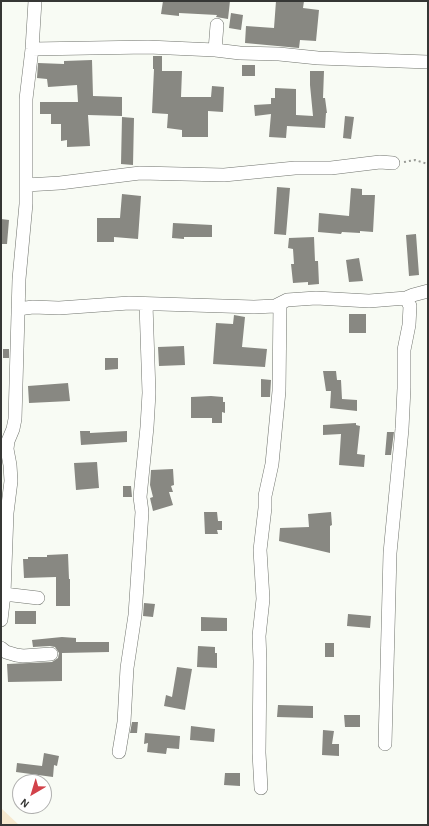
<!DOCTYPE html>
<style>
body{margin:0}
#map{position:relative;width:429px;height:826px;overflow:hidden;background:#f8fbf4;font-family:"Alegreya Sans",sans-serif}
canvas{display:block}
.frame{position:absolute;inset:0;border:2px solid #363735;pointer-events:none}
.north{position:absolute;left:12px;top:774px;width:40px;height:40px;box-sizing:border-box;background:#fff;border:1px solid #afafae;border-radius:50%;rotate:218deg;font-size:11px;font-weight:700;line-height:16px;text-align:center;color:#363735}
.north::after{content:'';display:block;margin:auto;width:14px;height:18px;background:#d2424a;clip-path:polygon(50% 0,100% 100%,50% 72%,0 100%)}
</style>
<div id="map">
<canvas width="429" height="826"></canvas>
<div class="frame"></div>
<div class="north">N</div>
</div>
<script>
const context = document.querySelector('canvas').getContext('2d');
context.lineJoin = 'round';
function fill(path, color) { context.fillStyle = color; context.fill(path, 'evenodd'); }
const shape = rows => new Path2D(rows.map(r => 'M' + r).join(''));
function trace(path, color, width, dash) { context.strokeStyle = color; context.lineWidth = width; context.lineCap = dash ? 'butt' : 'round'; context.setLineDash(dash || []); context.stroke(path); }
fill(shape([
 [1,808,19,825,1,825]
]), '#f6e9cf');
fill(shape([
 [163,1,230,1,228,19,216,17,217,15,179,13,179,16,161,14],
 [276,1,304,1,303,8,319,10,316,41,300,40,299,48,245,43,246,26,274,28],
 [231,13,243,15,241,30,229,28],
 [153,56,162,56,162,71,182,71,181,97,211,97,212,86,224,87,223,112,208,111,208,137,182,137,182,130,167,128,168,114,152,113,154,69,153,69],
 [92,60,93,96,122,97,122,116,88,115,90,146,67,147,67,140,61,141,61,124,51,124,51,114,40,114,40,102,78,102,77,85,48,87,47,79,37,78,38,63,64,64,64,61],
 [242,65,255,65,255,76,242,76],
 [310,71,324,71,323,98,325,98,327,113,326,113,325,128,287,126,286,138,269,137,271,114,255,116,254,105,271,104,271,98,275,98,275,88,296,89,296,115,313,116,310,85],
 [345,116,354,117,351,139,343,138],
 [122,117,134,118,133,165,121,164],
 [277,187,290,188,286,235,274,234],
 [351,188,362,189,362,195,375,195,373,232,360,231,360,233,342,232,341,234,318,232,319,213,349,216],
 [122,194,141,196,138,239,114,237,114,242,97,242,97,218,120,218],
 [1,219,9,220,7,244,1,244],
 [173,223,212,225,212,237,184,237,184,239,172,238],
 [416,234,419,275,409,276,406,235],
 [314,237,315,261,318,261,319,284,308,285,308,282,293,283,291,264,294,264,293,249,288,248,289,238],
 [359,258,363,281,349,282,346,260],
 [349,314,366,314,366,333,349,333],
 [234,315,245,317,242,347,267,349,265,367,213,364,216,323,233,324],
 [184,346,185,365,159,366,158,347],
 [3,349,9,349,9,358,3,358],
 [105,358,118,358,118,369,105,370],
 [323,371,336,371,337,380,341,380,342,399,357,400,357,411,330,408,331,391,326,391],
 [261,379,271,380,270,397,261,397],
 [68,383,70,401,29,403,28,386],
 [211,396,223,397,223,402,225,402,225,413,222,412,222,423,212,423,212,418,191,418,191,397],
 [356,423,356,425,360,426,357,454,365,455,364,467,339,465,341,434,323,435,323,425],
 [80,431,90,431,90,433,127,431,127,442,81,445],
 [387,432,394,432,391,455,385,455],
 [97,462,99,488,76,490,74,463],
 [173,469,174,485,171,486,173,492,169,492,173,505,153,511,150,498,153,497,150,485,151,470],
 [123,486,131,486,132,497,123,497],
 [204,512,217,512,218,521,222,521,222,530,217,530,218,534,205,534],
 [331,512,332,525,330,526,330,553,279,541,280,528,309,527,308,514],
 [68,554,69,579,70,579,70,606,56,606,56,577,24,578,23,559,28,559,28,557,47,557,47,555],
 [144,603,155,604,153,617,143,616],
 [15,611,36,611,36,624,15,624],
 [348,614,371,616,370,628,347,626],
 [201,617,227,618,227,631,201,631],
 [62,637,76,638,76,642,109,642,109,652,62,653,62,681,8,682,7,664,52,662,58,658,59,653,55,647,50,646,33,647,32,640],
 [325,643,334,643,334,657,325,657],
 [198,646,215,647,215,653,217,653,217,668,197,667],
 [177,667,192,669,185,710,164,706,166,695,172,697],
 [278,705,313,706,313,718,277,717],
 [344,715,360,715,360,727,345,727],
 [132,722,138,722,137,733,130,733],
 [191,726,215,729,214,742,190,740],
 [323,730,334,731,332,744,339,744,339,756,322,755],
 [145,733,180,736,179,749,167,748,166,754,147,752,148,743,144,744],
 [44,753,59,756,57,766,54,765,53,777,16,772,17,763,42,766],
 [225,773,240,773,240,786,224,785]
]), '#888882');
const minor = shape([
 [32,49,148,47,215,50,240,53,279,54,318,58,428,62],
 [215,50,217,25],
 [26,185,60,183,140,173,224,175,295,168,331,168,380,162,393,163],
 [18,309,33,307,59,308,129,303,254,307,275,306,287,300,316,298,369,301,406,298,413,295,428,291],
 [4,594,38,598],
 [1,620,4,594,7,513,11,481,10,465,7,449,8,441,13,429,15,419,19,279,26,204,26,99,32,49,35,1],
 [1,648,6,652,16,655,23,656,51,654],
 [385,744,390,553,402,429,404,388,404,350,409,325,410,306,406,298],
 [119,752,124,722,127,668,135,615,142,512,140,497,147,427,149,393,146,304],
 [261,788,259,753,260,661,259,636,263,599,260,550,265,508,265,496,272,464,279,391,280,304]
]);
trace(minor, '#70736d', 14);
trace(shape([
 [404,162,415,160,428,164]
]), '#999b96', 2, [2, 3]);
trace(minor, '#fff', 13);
</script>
